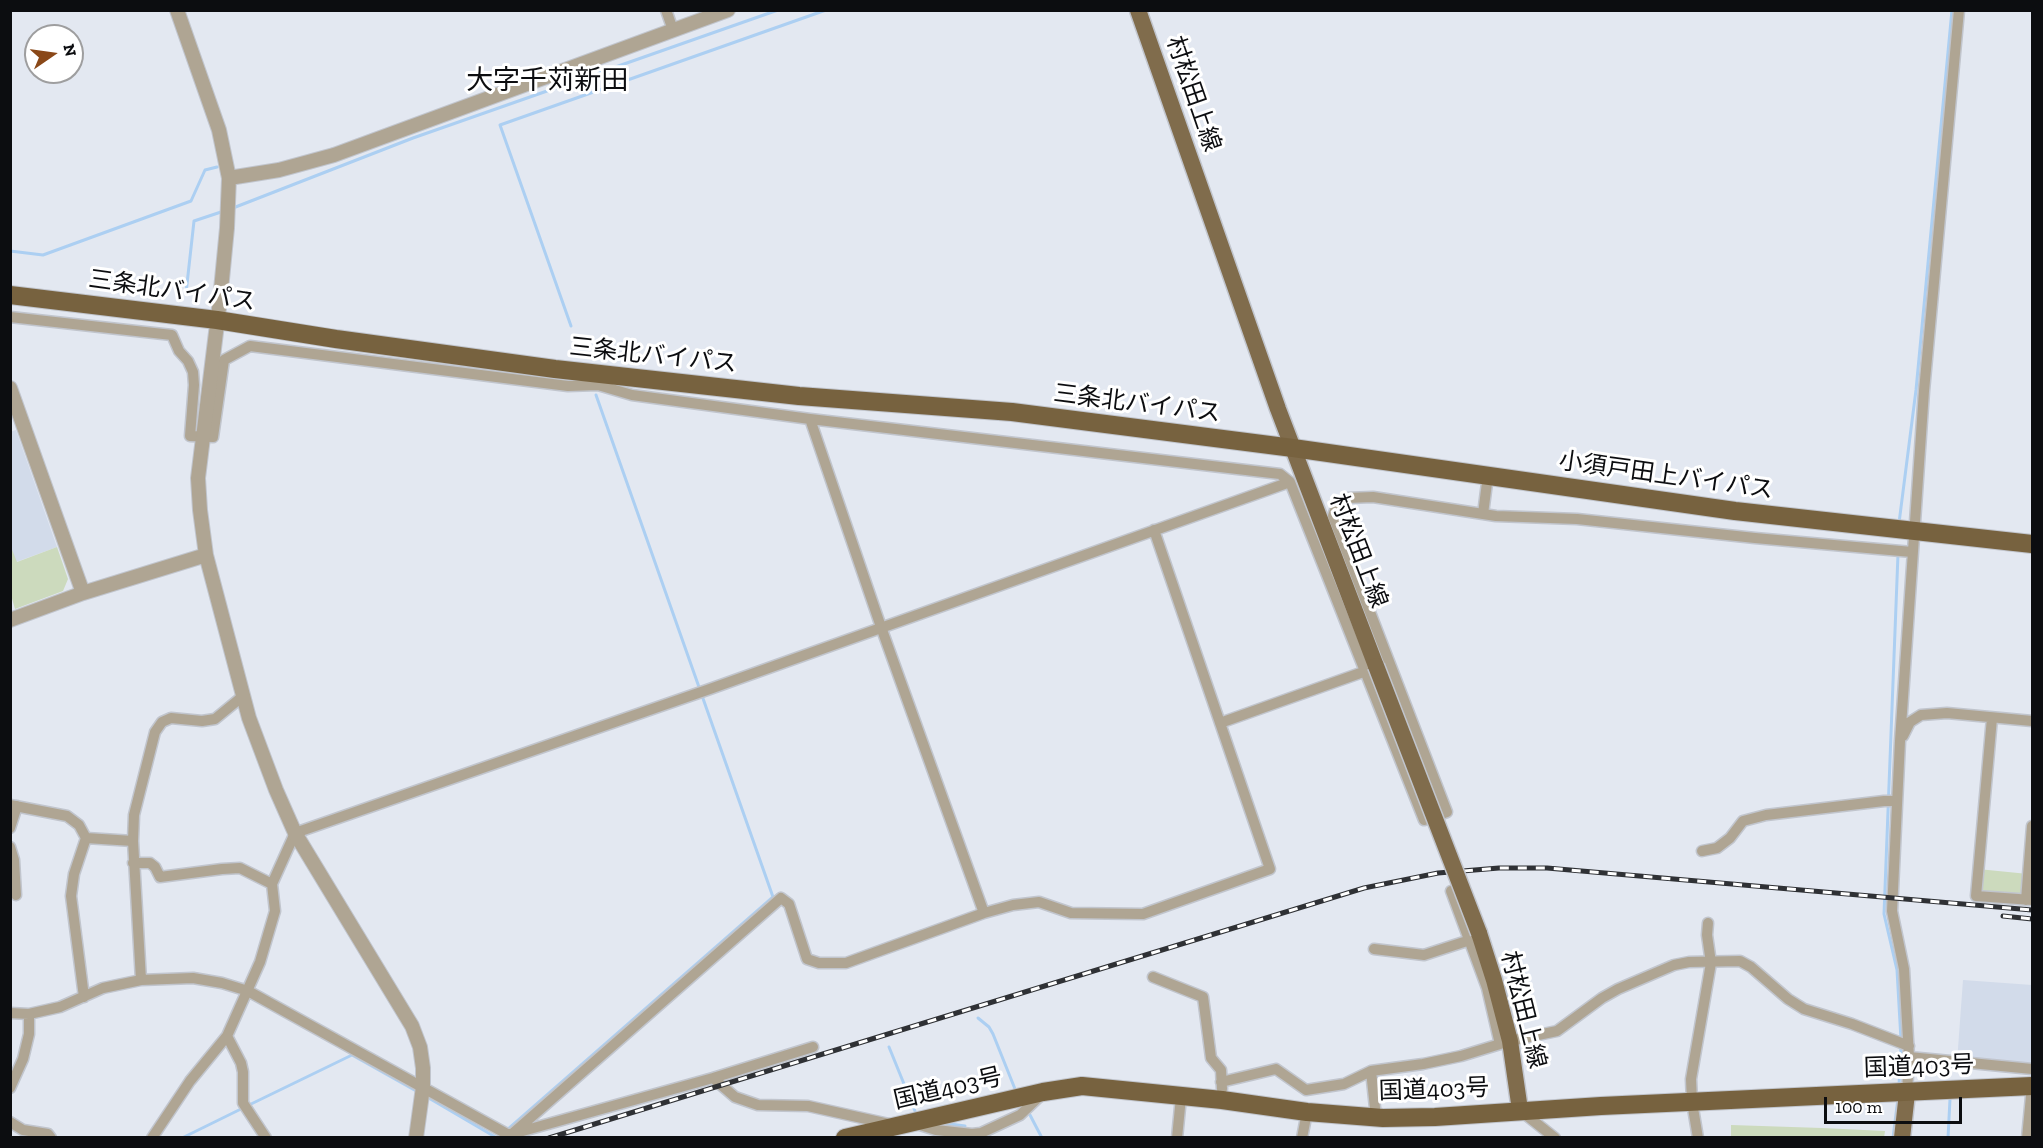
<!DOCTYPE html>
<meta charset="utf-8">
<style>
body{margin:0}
#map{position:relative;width:2043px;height:1148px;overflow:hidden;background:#e3e8f1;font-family:"Zilla Slab",serif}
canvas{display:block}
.frame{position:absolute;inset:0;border:12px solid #0c0d10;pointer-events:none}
.north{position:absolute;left:24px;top:24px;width:60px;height:60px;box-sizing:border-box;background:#fff;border:2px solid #9e9e9f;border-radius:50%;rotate:77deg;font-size:16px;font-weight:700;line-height:24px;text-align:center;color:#0c0d10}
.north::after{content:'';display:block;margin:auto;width:21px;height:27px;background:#8a4818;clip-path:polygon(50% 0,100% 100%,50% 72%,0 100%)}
.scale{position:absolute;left:1824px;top:1097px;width:138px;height:27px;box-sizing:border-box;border:3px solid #0c0d10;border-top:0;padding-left:8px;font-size:18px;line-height:21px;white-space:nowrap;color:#0c0d10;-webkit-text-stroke:4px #fff;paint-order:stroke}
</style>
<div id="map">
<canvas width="2043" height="1148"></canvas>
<div class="frame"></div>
<div class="north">N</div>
<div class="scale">100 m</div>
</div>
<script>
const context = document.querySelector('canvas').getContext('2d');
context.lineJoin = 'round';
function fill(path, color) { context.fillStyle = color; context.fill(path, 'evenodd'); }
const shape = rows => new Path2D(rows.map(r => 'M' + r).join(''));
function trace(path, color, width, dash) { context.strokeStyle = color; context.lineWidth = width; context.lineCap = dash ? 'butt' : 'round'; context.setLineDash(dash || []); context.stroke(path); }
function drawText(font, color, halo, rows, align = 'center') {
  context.font = font + ' "Zilla Slab","Noto Sans JP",serif'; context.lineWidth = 6; context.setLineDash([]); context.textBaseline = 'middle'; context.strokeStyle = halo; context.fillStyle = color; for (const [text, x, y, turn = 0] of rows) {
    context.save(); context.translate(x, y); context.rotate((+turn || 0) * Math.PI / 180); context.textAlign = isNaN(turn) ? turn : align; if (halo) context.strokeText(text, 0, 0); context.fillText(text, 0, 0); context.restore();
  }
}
fill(shape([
 [16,430,57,547,16,562,10,547,10,432],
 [1963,980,2032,985,2032,1069,1957,1062]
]), '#d2dbea');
fill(shape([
 [11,547,17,562,57,547,68,579,63,591,15,609,11,595],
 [1978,869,2028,874,2026,900,1976,896],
 [1731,1125,1822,1128,1885,1131,1884,1138,1731,1138]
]), '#ccdabd');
trace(shape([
 [233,208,413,138,778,10],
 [10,251,43,255,191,201,205,170,217,167],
 [186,293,194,221,224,211],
 [571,326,500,125,826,10],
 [1899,523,1916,390,1952,10],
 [1898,554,1884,914,1897,970,1901,1040],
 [978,1018,989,1027,993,1034,1015,1089],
 [889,1047,915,1111],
 [1899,1085,1901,1047],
 [427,1097,497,1138],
 [249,1105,352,1055,418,1092],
 [1030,1115,1042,1138],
 [943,1123,965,1126],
 [507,1130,773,897,596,395],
 [182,1138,243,1108],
 [1893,1138,1898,1098],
 [1948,1138,1950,1099]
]), '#accff2', 3);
const minor = shape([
 [666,10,673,30],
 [10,317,172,335,179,351,188,361,193,372,194,385,190,436,213,437,224,360,250,346,568,386,598,385,632,395,810,419,1280,474,1290,482,1424,820,1447,812,1333,516,1337,505,1347,498,1373,497,1496,516,1577,519,1755,538,1912,552],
 [810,419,881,627,984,913],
 [1483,514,1488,475],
 [1992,718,1976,896,2032,900],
 [1220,723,1366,671],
 [1903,736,1910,722,1921,715,1947,713,2032,721],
 [10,805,67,816,79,825,86,838,74,874,71,896,84,997],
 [10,828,17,806],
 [86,838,133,841],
 [10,847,14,860,16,895],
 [1702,851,1717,848,1730,838,1743,821,1766,815,1884,801,1897,801],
 [133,863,150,863,155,867,160,877,222,869,240,868,272,884],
 [1451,891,1487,988,1500,1044],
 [2026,900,2032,826],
 [1374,949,1424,955,1470,940],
 [1153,977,1203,997,1211,1058,1221,1070,1222,1089],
 [141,980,133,841,134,815,155,732,162,722,171,718,202,721,215,719,243,696],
 [10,1013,29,1014,60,1007,103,988,141,980,193,978,222,983,248,991,507,1134,512,1134,713,1078,735,1097,758,1105,808,1106,889,1124],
 [227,1036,241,1063,243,1072,243,1103,266,1138],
 [1909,1057,2032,1069],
 [1371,1071,1376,1117],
 [713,1078,813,1047],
 [1221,1082,1276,1069,1306,1090,1344,1084,1371,1071,1423,1064,1461,1056,1510,1041,1557,1031,1602,998,1618,989,1674,965,1689,962,1740,961,1751,967,1788,999,1804,1009,1852,1024,1909,1046],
 [10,1088,23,1059,29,1034,29,1014],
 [1907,1093,1909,1057,1904,969,1892,911,1900,741,1924,391,1959,10],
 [1521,1111,1555,1138],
 [10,1122,23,1130,48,1134,51,1138],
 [917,1124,936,1130,972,1134,981,1133,1020,1115,1041,1095],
 [512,1134,781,898,789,904,807,959,819,963,846,963,984,913,1013,905,1039,902,1071,913,1143,914,1270,869,1154,530],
 [152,1138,190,1081,227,1036,260,962,275,911,272,884,295,833,707,690,1290,482],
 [1177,1138,1181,1097],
 [1302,1138,1307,1112],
 [1698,1138,1692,1102,1691,1079,1711,963,1707,935,1708,923],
 [2027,1138,2032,1086]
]);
const tertiary = shape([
 [177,10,219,130,229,178,227,228,220,300,198,478,200,510,206,555,249,718,276,790,295,833,412,1026,420,1047,423,1068,423,1087,416,1138],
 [229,178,279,170,334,155,728,10],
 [10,388,83,593],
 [10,620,83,593,206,555]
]);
const primary = shape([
 [1138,10,1278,409,1376,666],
 [1479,933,1494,980,1510,1041,1520,1110],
 [1902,1138,1907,1093]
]);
const trunk = shape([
 [10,295,217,320,336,339,555,369,799,396,1012,412,1293,448,1735,511,2032,544],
 [845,1138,1043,1092,1082,1086,1222,1100,1307,1112,1383,1118,1435,1117,1601,1106,2032,1086]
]);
trace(minor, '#c1c5cd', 13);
trace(tertiary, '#c1c5cd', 16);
trace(primary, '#c1c5cd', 19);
trace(trunk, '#c1c5cd', 20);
trace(minor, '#afa593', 10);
trace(tertiary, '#afa593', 14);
trace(primary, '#806c4c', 16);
trace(trunk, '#77623f', 18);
const rail = shape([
 [2003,916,2032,919],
 [549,1138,1364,888,1438,873,1499,868,1547,868,2032,910]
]);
trace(rail, '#2f3135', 5);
trace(rail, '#fff', 3, [9]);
const primaryBridge = shape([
 [1376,666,1479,933]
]);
trace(primaryBridge, '#c1c5cd', 19, []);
trace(primaryBridge, '#806c4c', 16);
drawText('24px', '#0c0d10', '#fff', [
 ["村松田上線",1193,94,71],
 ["三条北バイパス",172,291,8],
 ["三条北バイパス",653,356,6],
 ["三条北バイパス",1137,404,7],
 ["小須戸田上バイパス",1666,476,8],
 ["村松田上線",1358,551,69],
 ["村松田上線",1523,1010,76],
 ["国道403号",1919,1067,-2],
 ["国道403号",948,1089,-13],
 ["国道403号",1434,1090,-2]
]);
drawText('27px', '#0c0d10', '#fff', [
 ["大字千苅新田",547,81]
]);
</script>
